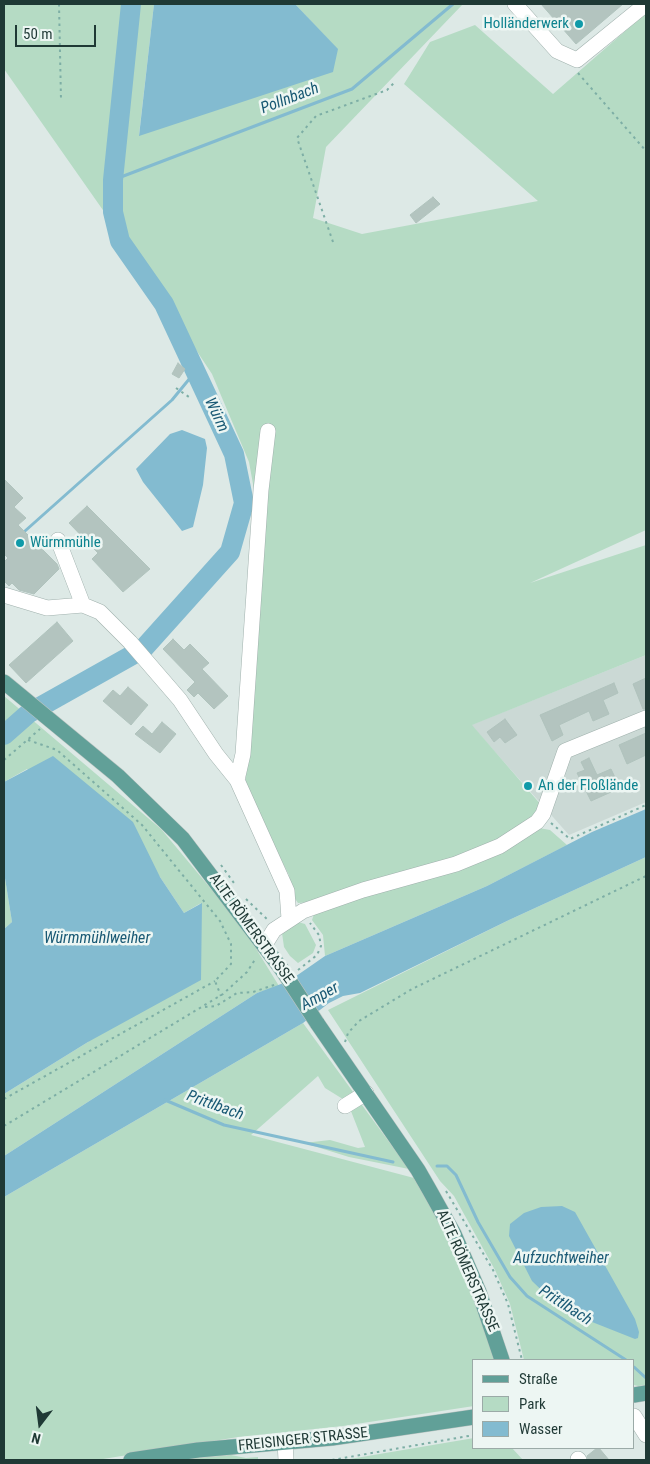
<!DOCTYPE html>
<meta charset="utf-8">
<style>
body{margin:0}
#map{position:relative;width:650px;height:1464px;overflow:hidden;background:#dde9e6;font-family:"Roboto Condensed",sans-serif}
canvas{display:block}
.frame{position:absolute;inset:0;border:5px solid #1f3935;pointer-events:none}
.legend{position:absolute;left:472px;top:1359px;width:162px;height:90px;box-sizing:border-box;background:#edf6f3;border:1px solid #9baaa7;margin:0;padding:6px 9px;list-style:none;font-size:15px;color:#1f3935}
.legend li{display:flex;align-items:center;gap:10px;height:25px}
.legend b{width:25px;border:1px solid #9baaa7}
.north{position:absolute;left:15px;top:1399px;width:50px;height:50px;-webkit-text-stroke:4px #edf6f3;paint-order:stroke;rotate:195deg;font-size:14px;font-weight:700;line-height:20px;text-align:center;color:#1f3935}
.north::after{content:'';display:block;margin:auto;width:18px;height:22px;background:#1f3935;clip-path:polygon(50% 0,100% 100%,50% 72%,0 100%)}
.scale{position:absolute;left:15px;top:25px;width:81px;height:22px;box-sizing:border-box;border:2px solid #1f3935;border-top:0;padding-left:6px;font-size:15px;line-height:18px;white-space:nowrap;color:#1f3935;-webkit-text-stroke:4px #edf6f3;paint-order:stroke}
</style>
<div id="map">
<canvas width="650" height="1464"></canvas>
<div class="frame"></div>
<ul class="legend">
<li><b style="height:6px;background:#61a098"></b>Straße</li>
<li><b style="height:14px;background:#b5dbc4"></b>Park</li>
<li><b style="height:14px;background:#83bbd0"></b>Wasser</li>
</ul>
<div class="north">N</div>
<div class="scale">50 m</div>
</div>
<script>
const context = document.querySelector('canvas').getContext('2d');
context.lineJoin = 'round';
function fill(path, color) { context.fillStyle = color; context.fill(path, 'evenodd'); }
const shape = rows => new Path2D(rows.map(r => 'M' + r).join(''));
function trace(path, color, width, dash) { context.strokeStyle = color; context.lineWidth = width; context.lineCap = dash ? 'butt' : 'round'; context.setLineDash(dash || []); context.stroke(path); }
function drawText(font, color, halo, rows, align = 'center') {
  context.font = font + ' "Roboto Condensed",sans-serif'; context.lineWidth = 5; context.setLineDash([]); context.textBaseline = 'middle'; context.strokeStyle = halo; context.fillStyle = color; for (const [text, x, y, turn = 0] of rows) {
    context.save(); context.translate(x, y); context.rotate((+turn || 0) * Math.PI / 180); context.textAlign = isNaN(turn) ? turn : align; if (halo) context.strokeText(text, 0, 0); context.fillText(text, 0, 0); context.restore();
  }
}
fill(shape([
 [646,655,646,802,569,835,471,725]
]), '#cbd9d5');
fill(shape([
 [4,4,154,4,139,135,337,49,295,4,463,4,326,147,313,218,362,234,538,201,404,84,430,42,475,25,553,94,646,13,646,530,530,583,646,545,646,655,472,725,542,806,533,818,497,842,454,859,311,902,298,903,291,893,289,875,245,790,263,539,249,462,212,374,112,223,4,69],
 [4,696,161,829,242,926,279,986,257,993,4,1156,4,1094,88,1042,201,903,184,913,160,877,27,769,4,782],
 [539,828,550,830,567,845,487,886,325,956,323,935,312,920,314,914],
 [646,857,646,1385,638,1386,634,1385,634,1360,524,1360,510,1304,495,1270,454,1196,440,1181,328,1010,509,920],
 [4,872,12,922,4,929],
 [298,922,305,924,316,945,313,953,298,963,290,956,284,947,282,933],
 [303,1023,356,1096,346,1101,325,1088,318,1076,251,1135,414,1178,448,1238,480,1313,495,1360,474,1360,474,1406,343,1426,238,1437,97,1460,4,1460,4,1197],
 [359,1101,409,1169,349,1157,304,1143,330,1140,358,1148,365,1147,349,1106],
 [474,1438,474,1448,512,1448,523,1460,344,1460],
 [231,1455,246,1458,258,1457,258,1460,172,1460]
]), '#b5dbc4');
fill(shape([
 [154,4,295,4,338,49,333,72,139,136],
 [182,430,205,439,207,448,203,485,193,527,182,531,143,482,136,469,170,434],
 [53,756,133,822,160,877,184,913,202,903,201,980,88,1042,4,1094,4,929,12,922,4,872,4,782],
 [646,809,646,857,509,920,360,993,343,996,329,1003,303,1023,4,1197,4,1156,257,993,289,981,325,956,487,886,592,832],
 [562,1206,575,1212,635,1319,639,1332,638,1338,635,1339,582,1318,556,1304,532,1281,509,1236,510,1224,524,1213,541,1207]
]), '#83bbd0');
trace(shape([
 [113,180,352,89,453,4],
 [25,531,172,400,195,372],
 [165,1100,224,1125,393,1162],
 [437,1166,447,1166,456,1175,478,1222,510,1277,527,1296,626,1360],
 [634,1367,646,1378]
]), '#83bbd0', 3);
trace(shape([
 [4,735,29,713,143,649,230,552,244,503,234,454,164,304,120,241,113,212,113,180,131,4]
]), '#83bbd0', 20);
const building = shape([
 [541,4,623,4,576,44,541,4],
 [433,197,440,204,416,223,410,215,433,197],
 [178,363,185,369,179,378,172,374,178,363],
 [4,479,23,498,14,507,26,518,18,525,57,564,59,569,34,594,19,590,12,583,9,586,4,581,4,562,8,558,4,554,4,479],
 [87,506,150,569,123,592,92,559,98,553,69,523,87,506],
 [57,622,73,641,26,683,9,665,57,622],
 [173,639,184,650,190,644,209,663,202,669,228,696,214,709,198,693,194,697,187,690,195,682,163,649,173,639],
 [646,678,646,709,643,709,633,684,646,678],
 [614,683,618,693,603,700,609,714,593,721,589,711,559,725,563,735,552,741,540,715,614,683],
 [128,687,148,705,131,725,103,701,113,690,120,696,128,687],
 [505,719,517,735,505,743,500,737,494,742,487,732,505,719],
 [162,722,176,734,160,753,135,734,143,726,152,734,162,722],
 [646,733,646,755,627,764,619,745,646,733],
 [589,758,597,775,611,769,620,788,591,801,577,773,585,770,581,762,589,758],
 [597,1448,599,1448,609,1460,588,1460,587,1456,597,1448]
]);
fill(building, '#b3c4bf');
trace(building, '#b0c3bd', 1);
const minor = shape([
 [515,4,557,51,577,60,646,4],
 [58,540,83,605],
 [4,595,47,608,83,605,100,612,130,642,180,700,216,754,237,780,287,891,289,919],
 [237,780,243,754,261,490,268,431],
 [264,946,274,930,303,911,363,890,456,864,500,846,537,822,543,814,565,751,646,718],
 [345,1106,366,1093],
 [634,1416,646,1435],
 [285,1442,286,1460],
 [578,1459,579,1460]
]);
const major = shape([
 [4,682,118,776,183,839,283,971],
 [317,1023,418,1170,430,1191,454,1234,479,1292,502,1360],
 [634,1395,646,1393],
 [131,1460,198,1450,332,1438,474,1417]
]);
trace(minor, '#a0b1ad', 16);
trace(major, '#bcc4c2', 16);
trace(shape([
 [59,4,61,100],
 [578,73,646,151],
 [333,242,297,138,316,116,387,90,396,81],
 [176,388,189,397],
 [28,740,57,750,142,825,220,921,231,944,231,964,215,981,221,996],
 [4,760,40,729],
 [551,823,570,839,646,805],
 [221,865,234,883],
 [246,899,268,920],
 [298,970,317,955,321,946,319,935,310,923],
 [205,1007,216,1006,237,993,253,992,277,984],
 [345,1042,348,1033,359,1021,412,989,646,876],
 [4,1099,215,981],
 [4,1126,223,994,247,972,256,958],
 [446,1191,493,1270,508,1304,522,1360],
 [332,1460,474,1435]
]), '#7daea5', 2, [2.5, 4]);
trace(minor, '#fff', 15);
trace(major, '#61a098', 15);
const majorBridge = shape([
 [283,971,317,1023]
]);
trace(majorBridge, '#bcc4c2', 16, []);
trace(majorBridge, '#61a098', 15);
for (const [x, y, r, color] of [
 [579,24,5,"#0f9aa8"],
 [20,543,5,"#0f9aa8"],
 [528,786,5,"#0f9aa8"]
]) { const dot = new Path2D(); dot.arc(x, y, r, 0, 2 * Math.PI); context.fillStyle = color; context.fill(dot); trace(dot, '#edf6f3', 2); }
drawText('15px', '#0d838f', '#edf6f3', [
 ["Holländerwerk",569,24,"right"],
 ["Würmmühle",30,543],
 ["An der Floßlände",538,786]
], 'left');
drawText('15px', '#1f3935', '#edf6f3', [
 ["ALTE RÖMERSTRASSE",251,929,54],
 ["ALTE RÖMERSTRASSE",467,1271,66],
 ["FREISINGER STRASSE",303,1440,-6]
]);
drawText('italic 16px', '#195974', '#edf6f3', [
 ["Pollnbach",290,99,-21],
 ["Würm",216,415,65],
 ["Würmmühlweiher",97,939],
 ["Amper",320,997,-29],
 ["Prittlbach",215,1106,20],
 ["Aufzuchtweiher",561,1259],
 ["Prittlbach",565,1306,33]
]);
</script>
